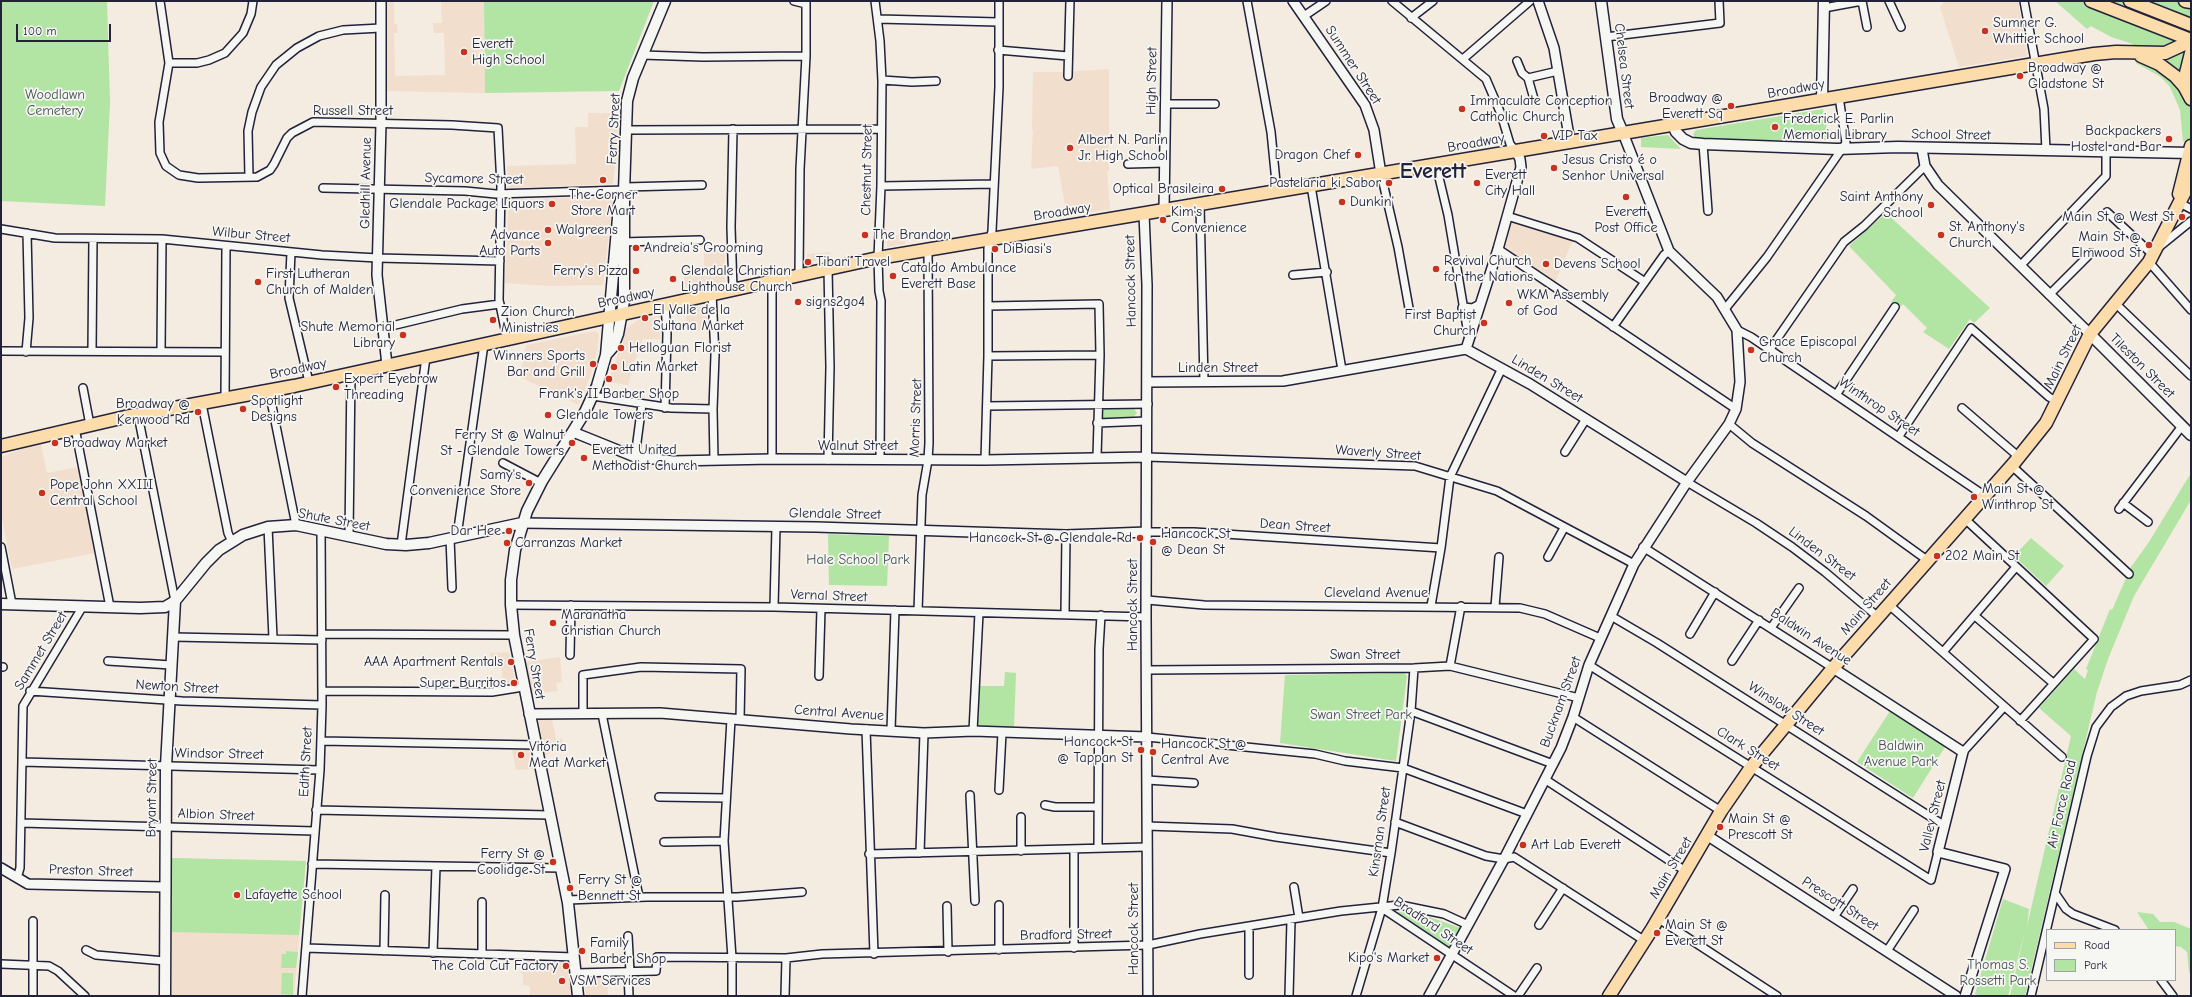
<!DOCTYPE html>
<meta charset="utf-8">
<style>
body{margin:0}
#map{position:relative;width:2192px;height:997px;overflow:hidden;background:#f4ebe1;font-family:"Comic Neue",sans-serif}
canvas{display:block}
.frame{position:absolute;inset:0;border:2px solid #22223b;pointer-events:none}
.legend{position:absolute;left:2046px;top:929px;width:130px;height:52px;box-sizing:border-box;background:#f6f6f2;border:1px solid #a1a1a9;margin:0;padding:5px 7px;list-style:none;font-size:12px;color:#22223b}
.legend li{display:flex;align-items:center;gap:8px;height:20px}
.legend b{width:20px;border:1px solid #a1a1a9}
.scale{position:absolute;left:16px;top:24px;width:95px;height:18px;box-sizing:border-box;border:2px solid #22223b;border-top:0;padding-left:5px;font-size:12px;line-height:14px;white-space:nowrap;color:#22223b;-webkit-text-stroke:3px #f6f6f2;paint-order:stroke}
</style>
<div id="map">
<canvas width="2192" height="997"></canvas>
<div class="frame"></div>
<ul class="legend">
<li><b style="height:5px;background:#fddcac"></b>Road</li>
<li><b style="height:11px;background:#b2e4a4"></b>Park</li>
</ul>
<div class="scale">100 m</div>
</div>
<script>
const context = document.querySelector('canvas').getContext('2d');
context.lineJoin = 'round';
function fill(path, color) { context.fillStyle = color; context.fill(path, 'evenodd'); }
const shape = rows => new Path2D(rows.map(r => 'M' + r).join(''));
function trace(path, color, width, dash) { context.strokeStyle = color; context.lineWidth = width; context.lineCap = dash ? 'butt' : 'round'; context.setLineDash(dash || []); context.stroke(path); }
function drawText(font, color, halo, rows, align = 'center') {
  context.font = font + ' "Comic Neue",sans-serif'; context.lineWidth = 3.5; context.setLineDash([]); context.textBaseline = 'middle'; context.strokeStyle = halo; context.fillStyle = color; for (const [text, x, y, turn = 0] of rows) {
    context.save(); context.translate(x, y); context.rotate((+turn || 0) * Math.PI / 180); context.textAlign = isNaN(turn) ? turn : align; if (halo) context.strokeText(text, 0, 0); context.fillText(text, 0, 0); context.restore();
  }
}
fill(shape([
 [385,1,394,1,394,24,397,24,398,33,394,33,395,76,445,75,444,33,434,33,433,23,442,23,441,1,484,1,485,93,387,91],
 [1945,1,2018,1,2027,56,1959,67,1940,7],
 [1109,69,1109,171,1107,171,1110,209,1067,216,1058,166,1031,169,1033,130,1032,130,1033,72,1063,72],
 [588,113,618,113,616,157,613,184,508,188,507,166,576,164,575,127,588,127],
 [613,197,603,285,548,286,505,283,509,199],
 [1511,223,1573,240,1555,282,1504,246],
 [887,235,905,235,905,244,887,247],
 [704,251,725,252,725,282,686,289,682,268,704,266],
 [830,252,831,258,807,262,807,254],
 [707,305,707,330,687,332,686,310],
 [661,315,660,339,642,339,642,347,639,348,628,385,608,382,627,328,638,320],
 [595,331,599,334,597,351,591,374,579,405,520,377,526,345],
 [41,445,47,473,78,467,95,553,12,569,1,513,1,457,24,448],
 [509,652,515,682,513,684,502,686,502,668,494,669,490,653],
 [560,657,562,682,556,683,558,691,532,694,526,662],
 [538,718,552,719,556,739,562,738,564,749,552,752,545,756],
 [512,750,529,750,533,769,516,770],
 [172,858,306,861,294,996,172,996],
 [521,961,567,962,571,996,530,996,530,986,523,985,523,974,521,973],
 [584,977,607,977,608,996,586,996]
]), '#f2decc');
fill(shape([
 [1,1,107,1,110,103,105,206,1,201],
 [484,1,654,1,619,91,485,93],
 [2055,1,2191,1,2191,145,2183,141,2180,110,2170,87,2161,77,2136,63,2133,44,2111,37,2091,26,2087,29],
 [1823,109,1829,140,1706,140,1695,137,1693,134,1696,130],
 [1668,135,1681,149,1641,147,1641,138],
 [1886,213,1990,308,1974,323,1970,319,1949,349,1923,332,1927,328,1903,304,1899,308,1891,302,1896,295,1849,246],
 [1104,409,1134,409,1137,413,1133,417,1104,418,1101,416,1101,411],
 [2191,473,2191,500,2134,596,2108,659,2097,692,2025,996,2010,996,2025,931,2008,996,1981,996,1975,994,2003,899,2029,909,2027,926,2071,736,2039,708,2074,669,2085,679,2088,670,2086,669,2110,609,2112,610,2131,567,2149,542],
 [828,534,889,536,887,586,829,585],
 [2031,538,2064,566,2046,586,2014,556],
 [1005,672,1016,673,1014,728,978,726,979,686,1004,686],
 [1404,673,1407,676,1396,761,1280,743,1285,675],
 [1890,711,1945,747,1913,798,1857,762],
 [172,858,306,861,299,935,172,932],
 [1399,912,1423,915,1461,928,1449,947,1398,913],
 [2137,912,2153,914,2160,922,2174,922,2191,929,2191,976,2189,972,2187,952,2181,947,2175,946,2175,930,2149,930],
 [286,951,298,952,296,968,281,968,282,954,286,954],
 [282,973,293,973,293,995,281,994]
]), '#b2e4a4');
const minor = shape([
 [160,1,169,63,159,122,160,153,166,166,179,175,198,178,257,177,270,170,274,164,287,138,292,133,313,122,452,125,498,128,501,186,499,300,507,339],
 [794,1,806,4],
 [875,1,880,41,882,81,881,186,878,258,879,291,881,301,880,460],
 [1247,1,1271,132,1277,192],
 [1392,1,1486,79,1501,114,1510,144,1516,151],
 [1862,1,1867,27],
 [1889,1,1901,27],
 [2024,1,2044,109,2046,150],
 [1824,8,1862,1],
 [1304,16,1326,1],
 [1411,18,1433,1],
 [878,19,998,22],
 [1606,37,1720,23,1719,1],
 [998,50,1068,56],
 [642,55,703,57,806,56],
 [1463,59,1530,1],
 [1517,61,1522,73,1528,78],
 [169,63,197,63,209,60,225,53,243,33,251,14,253,1],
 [1068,76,1070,1],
 [882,80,912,82,936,81],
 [1534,99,1528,78,1558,71],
 [1166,104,1215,104],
 [626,130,881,129],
 [1703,144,1708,211],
 [1128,164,1165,163],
 [1436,165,1448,215,1469,340],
 [1381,174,1398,247,1409,308],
 [249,177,248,131,252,112,261,87,276,65,297,48,319,36,343,30,381,28],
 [881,186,994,184],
 [1311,186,1342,370],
 [625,187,702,185],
 [323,188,465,191,496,194,624,190],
 [2178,202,2191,209],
 [1200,205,1204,382],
 [2107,212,2153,255],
 [1507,216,1578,238,1645,282],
 [1,229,55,238,162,239,322,255,378,258,500,261],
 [621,242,700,240],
 [2159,247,2191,221],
 [1498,249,1736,409],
 [291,252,289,298,309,382],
 [2149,262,2191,310],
 [2020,266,2106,176,2106,150],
 [799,274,800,169,806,56,806,1],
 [1293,275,1327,272],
 [733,290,731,227,733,129],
 [712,294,715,355,713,409,714,460],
 [2049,295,2091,253],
 [2114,302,2191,376],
 [665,305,667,334,665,408],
 [989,306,1099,304,1100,355,1097,457],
 [1725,309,1767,257,1846,143,1839,97],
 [1613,327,1664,255,1669,251],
 [383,328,462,309,500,304],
 [1737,330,1751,337,1985,496],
 [1770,349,1844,242,1864,226,1925,166],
 [1,351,225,352],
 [92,351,93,239],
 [161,351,162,239],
 [26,352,29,318,27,233],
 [988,356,1100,355],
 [83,388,90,425],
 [269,391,296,525],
 [1836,395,1895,307],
 [593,396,671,408,713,409],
 [225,399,226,247],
 [202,404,228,533,232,542],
 [987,406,1148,404],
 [1962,408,2019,457],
 [138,415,175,601],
 [1097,423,1147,421],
 [1729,424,1752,443,1866,516,1927,560],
 [75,428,110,607],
 [1899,436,1971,328,2049,397,2058,402],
 [1565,452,1586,419],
 [635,457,642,404],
 [1147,457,1415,466,1497,491,1634,564],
 [772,459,772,280],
 [828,460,830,367,828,269],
 [985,460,988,356,988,248,992,231,999,87,999,1],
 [503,463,541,483],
 [2012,466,2129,574],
 [1687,482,1756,523,1792,547,1825,572,1878,617],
 [2123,503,2148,522],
 [2119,509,2182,426],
 [1965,519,2094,639,2020,721],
 [268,527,273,638],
 [1147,532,1194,532,1441,548],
 [349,536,351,373],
 [457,536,484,344],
 [450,538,452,588],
 [401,545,426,357],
 [1,547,12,604],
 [1643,547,1833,668],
 [1548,557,1564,528],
 [1147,600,1204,605,1520,608,1545,614,1600,638],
 [1888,604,2062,757],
 [511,605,774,607,1146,617],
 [1431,606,1441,548,1450,477,1502,368],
 [774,607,776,527],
 [1495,607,1499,557],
 [918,611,922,495,928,460,929,443,928,250],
 [1065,613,1066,535],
 [1611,616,1657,643,1945,826],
 [1975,616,2053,683],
 [1771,628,1799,588],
 [322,634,514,635],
 [1690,634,1715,592],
 [173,637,322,640],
 [1943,652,2016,567],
 [570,655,571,605],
 [108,661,171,665],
 [1732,661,1759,620],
 [1589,665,1931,880,1938,852],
 [1450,666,1461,606],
 [1,667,3,667],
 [1147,670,1414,668,1450,666,1579,698],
 [819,676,821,609],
 [30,691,182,701,322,705],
 [322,691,492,692,523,687],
 [1411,711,1553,764],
 [583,713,583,675,641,667,741,669,740,720],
 [602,714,639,897],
 [1573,717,1721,811],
 [731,719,724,841,732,958,732,996],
 [866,729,874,954],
 [891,730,895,610],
 [973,731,979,613],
 [1147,737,1315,754,1345,761,1403,768,1527,814],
 [321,741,535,745],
 [1963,752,2004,707],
 [22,762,320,770],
 [1147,780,1194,783],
 [1546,780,1687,872],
 [999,790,1002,733],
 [970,795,975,901],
 [659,797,726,798],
 [1045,805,1055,807,1098,807],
 [316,810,549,815],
 [1021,817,1021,851],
 [1395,822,1486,856,1504,859,1514,857,1645,941],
 [21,823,315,831],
 [1147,826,1232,829,1276,837,1391,853],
 [664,842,724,841],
 [1098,848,1099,649,1101,615],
 [1074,849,1074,948],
 [920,853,924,733],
 [869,854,1147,847],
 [312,864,561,868],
 [17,878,20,868,23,706,83,606],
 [1294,887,1299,918],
 [2055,893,2066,909,2073,914,2115,930],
 [567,900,647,897,737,897,802,892],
 [999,905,999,950],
 [947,906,948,952],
 [1382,908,1514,996],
 [1834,917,1853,889],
 [1659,919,1777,996],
 [33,921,33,996],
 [1539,925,1563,888],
 [628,936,630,972],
 [306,948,574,957],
 [86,950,96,955,165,961],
 [384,951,385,895],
 [1887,951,1914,910],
 [433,953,436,866],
 [482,954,482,902],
 [1,964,49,966,58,971,85,996],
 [628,972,629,996],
 [576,973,656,971,657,957,786,958,822,954,1148,945,1200,934,1341,911,1400,905,1444,914,1468,925],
 [1249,975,1249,927],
 [2161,980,2173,996],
 [302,996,320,770,322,705,321,529],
 [785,996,786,958],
 [1289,996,1291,920],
 [1356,996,1382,908,1391,853,1411,711,1414,668],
 [1518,996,1537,968],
 [2031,996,2087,756,2096,727,2111,707,2126,696,2141,691,2180,685,2191,680]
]);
const tertiary = shape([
 [381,1,381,123,377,275,387,365],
 [1293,1,1365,105,1374,130,1381,174],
 [1538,1,1554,48,1570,142],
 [1922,149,1925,166,1938,185,2090,334],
 [1164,210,1167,1],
 [1144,214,1147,285,1146,617,1148,996],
 [1463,308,1473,309,1480,305],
 [1466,349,1498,249,1521,167,1520,159,1516,151],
 [1148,382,1283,381,1466,349,1530,384,1687,482],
 [573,432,635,457,673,461,772,459,985,460,1147,457],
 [522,523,816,527,1066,535,1147,532],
 [1833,668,1963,752,1938,852,2005,869,1965,996],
 [529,714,660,713,851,729,924,733,973,731,1147,737],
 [1708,836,1956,996],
 [1,868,28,884,165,887],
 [1429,996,1504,859,1561,748,1573,717,1589,665,1634,564,1687,482,1729,424,1736,409,1740,382,1737,330,1717,297,1669,251,1623,133]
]);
const secondary = shape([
 [1601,1,1617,119,1623,133],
 [1822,100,1824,1],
 [1673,125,1676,132,1683,139,1691,143,1703,144,1837,149,1898,147,2190,153],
 [2090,334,2191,435],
 [606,355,613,347,618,334,624,301,624,192,627,101,633,78,665,1],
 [1,604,140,608,165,607,175,601,206,563,219,550,243,535,268,527,296,525,386,544,406,545,429,543,522,523],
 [165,996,166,766,175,601],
 [578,996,568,903,514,635,511,605,511,580,515,550,527,511,542,481,585,412,597,386,606,355,619,206,624,192]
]);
const primary = shape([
 [2141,56,2159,64,2175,76,2184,86,2191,99],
 [2188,91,2186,73,2191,53],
 [2179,194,2191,146],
 [1,446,125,417,294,386,878,258,2094,54,2116,52,2165,53,2191,41],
 [1609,996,1652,929,1721,811,1752,766,1833,668,2014,463,2046,423,2090,334,2149,262,2191,180]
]);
const trunk = shape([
 [2091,1,2191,40],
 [2130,1,2191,25],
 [2185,1,2191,2]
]);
trace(minor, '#22223b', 10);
trace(tertiary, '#22223b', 12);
trace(secondary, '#22223b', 13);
trace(primary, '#22223b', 15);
trace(trunk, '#22223b', 15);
trace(minor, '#f6f6f2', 7);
trace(tertiary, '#f6f6f2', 9);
trace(secondary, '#f6f6f2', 10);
trace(primary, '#fddcac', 12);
trace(trunk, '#fddcac', 12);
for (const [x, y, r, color] of [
 [1985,31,4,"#c8321e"],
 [464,52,4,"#c8321e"],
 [2020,76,4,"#c8321e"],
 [1731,106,4,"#c8321e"],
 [1462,109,4,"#c8321e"],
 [1775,127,4,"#c8321e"],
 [1544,136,4,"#c8321e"],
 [2169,139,4,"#c8321e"],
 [1070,148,4,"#c8321e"],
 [1358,155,4,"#c8321e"],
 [1554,168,4,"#c8321e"],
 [603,180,4,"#c8321e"],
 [1389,183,4,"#c8321e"],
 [1477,183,4,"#c8321e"],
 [1222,189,4,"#c8321e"],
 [1626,197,4,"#c8321e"],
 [1342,202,4,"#c8321e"],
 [552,204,4,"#c8321e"],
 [1931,205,4,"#c8321e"],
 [2182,217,4,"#c8321e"],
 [1163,220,4,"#c8321e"],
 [548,230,4,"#c8321e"],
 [865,235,4,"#c8321e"],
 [1941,235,4,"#c8321e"],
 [548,243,4,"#c8321e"],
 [2149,245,4,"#c8321e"],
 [636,248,4,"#c8321e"],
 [995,249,4,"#c8321e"],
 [808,262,4,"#c8321e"],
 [1546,264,4,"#c8321e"],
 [1436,269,4,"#c8321e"],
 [636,271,4,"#c8321e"],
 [893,276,4,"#c8321e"],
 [673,279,4,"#c8321e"],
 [258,282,4,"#c8321e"],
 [798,302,4,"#c8321e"],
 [1509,303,4,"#c8321e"],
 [645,318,4,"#c8321e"],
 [493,320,4,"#c8321e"],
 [1484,323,4,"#c8321e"],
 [403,335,4,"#c8321e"],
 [621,348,4,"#c8321e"],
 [1751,350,4,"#c8321e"],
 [593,364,4,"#c8321e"],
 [614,367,4,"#c8321e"],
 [609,379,4,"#c8321e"],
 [336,387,4,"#c8321e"],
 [243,409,4,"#c8321e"],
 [198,412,4,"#c8321e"],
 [548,415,4,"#c8321e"],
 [55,443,4,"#c8321e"],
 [572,443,4,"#c8321e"],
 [584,458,4,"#c8321e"],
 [529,483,4,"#c8321e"],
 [42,493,4,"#c8321e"],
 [1974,497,4,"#c8321e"],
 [509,531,4,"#c8321e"],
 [1140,538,4,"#c8321e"],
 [1153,542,4,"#c8321e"],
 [507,543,4,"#c8321e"],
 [1937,556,4,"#c8321e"],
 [553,623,4,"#c8321e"],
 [511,662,4,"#c8321e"],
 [514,683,4,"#c8321e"],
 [1141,750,4,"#c8321e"],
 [1153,752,4,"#c8321e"],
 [521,755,4,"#c8321e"],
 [1720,827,4,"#c8321e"],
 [1523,845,4,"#c8321e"],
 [553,862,4,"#c8321e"],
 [570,888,4,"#c8321e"],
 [237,895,4,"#c8321e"],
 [1657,933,4,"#c8321e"],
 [582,951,4,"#c8321e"],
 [1437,958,4,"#c8321e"],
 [566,966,4,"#c8321e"],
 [562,981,4,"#c8321e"]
]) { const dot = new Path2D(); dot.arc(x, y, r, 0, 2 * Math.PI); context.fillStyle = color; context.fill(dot); trace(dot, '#f6f6f2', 1.5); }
drawText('14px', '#22223b', '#f6f6f2', [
 ["Sumner G.",1993,23],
 ["Whittier School",1993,39],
 ["Everett",472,44],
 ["High School",472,60],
 ["Broadway @",2028,68],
 ["Gladstone St",2028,84],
 ["Broadway @",1723,98,"right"],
 ["Everett Sq",1723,114,"right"],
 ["Immaculate Conception",1470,101],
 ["Catholic Church",1470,117],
 ["Frederick E. Parlin",1783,119],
 ["Memorial Library",1783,135],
 ["Backpackers",2161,131,"right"],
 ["Hostel and Bar",2161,147,"right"],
 ["VIP Tax",1552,136],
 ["Albert N. Parlin",1078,140],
 ["Jr. High School",1078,156],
 ["Dragon Chef",1350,155,"right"],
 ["Jesus Cristo é o",1562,160],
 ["Senhor Universal",1562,176],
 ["Everett",1485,175],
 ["City Hall",1485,191],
 ["Pastelaria ki Sabor",1381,183,"right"],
 ["Optical Brasileira",1214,189,"right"],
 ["The Corner",603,195,"center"],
 ["Store Mart",603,211,"center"],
 ["Saint Anthony",1923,197,"right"],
 ["School",1923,213,"right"],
 ["Dunkin'",1350,202],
 ["Glendale Package Liquors",544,204,"right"],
 ["Kim's",1171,212],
 ["Convenience",1171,228],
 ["Everett",1626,212,"center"],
 ["Post Office",1626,228,"center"],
 ["Main St @ West St",2174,217,"right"],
 ["St. Anthony's",1949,227],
 ["Church",1949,243],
 ["Walgreens",556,230],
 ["Advance",540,235,"right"],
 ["Auto Parts",540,251,"right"],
 ["The Brandon",873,235],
 ["Main St @",2141,237,"right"],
 ["Elmwood St",2141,253,"right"],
 ["Andreia's Grooming",644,248],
 ["DiBiasi's",1003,249],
 ["Revival Church",1444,261],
 ["for the Nations",1444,277],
 ["Tibari Travel",816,262],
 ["Devens School",1554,264],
 ["Cataldo Ambulance",901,268],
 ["Everett Base",901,284],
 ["Ferry's Pizza",628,271,"right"],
 ["Glendale Christian",681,271],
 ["Lighthouse Church",681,287],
 ["First Lutheran",266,274],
 ["Church of Malden",266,290],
 ["WKM Assembly",1517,295],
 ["of God",1517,311],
 ["signs2go4",806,302],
 ["El Valle de la",653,310],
 ["Sultana Market",653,326],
 ["Zion Church",501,312],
 ["Ministries",501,328],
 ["First Baptist",1476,315,"right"],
 ["Church",1476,331,"right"],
 ["Shute Memorial",395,327,"right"],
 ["Library",395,343,"right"],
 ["Grace Episcopal",1759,342],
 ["Church",1759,358],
 ["Helloguan Florist",629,348],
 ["Winners Sports",585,356,"right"],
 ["Bar and Grill",585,372,"right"],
 ["Latin Market",622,367],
 ["Expert Eyebrow",344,379],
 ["Threading",344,395],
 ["Frank's II Barber Shop",609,394,"center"],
 ["Spotlight",251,401],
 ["Designs",251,417],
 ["Broadway @",190,404,"right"],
 ["Kenwood Rd",190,420,"right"],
 ["Glendale Towers",556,415],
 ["Ferry St @ Walnut",564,435,"right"],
 ["St - Glendale Towers",564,451,"right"],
 ["Broadway Market",63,443],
 ["Everett United",592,450],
 ["Methodist Church",592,466],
 ["Samy's",521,475,"right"],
 ["Convenience Store",521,491,"right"],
 ["Pope John XXIII",50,485],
 ["Central School",50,501],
 ["Main St @",1982,489],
 ["Winthrop St",1982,505],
 ["Dar Hee",501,531,"right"],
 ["Hancock St",1161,534],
 ["@ Dean St",1161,550],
 ["Hancock St @ Glendale Rd",1132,538,"right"],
 ["Carranzas Market",515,543],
 ["202 Main St",1945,556],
 ["Maranatha",561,615],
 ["Christian Church",561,631],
 ["AAA Apartment Rentals",503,662,"right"],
 ["Super Burritos",506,683,"right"],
 ["Hancock St",1133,742,"right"],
 ["@ Tappan St",1133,758,"right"],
 ["Hancock St @",1161,744],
 ["Central Ave",1161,760],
 ["Vitória",529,747],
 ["Meat Market",529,763],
 ["Main St @",1728,819],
 ["Prescott St",1728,835],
 ["Art Lab Everett",1531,845],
 ["Ferry St @",545,854,"right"],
 ["Coolidge St",545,870,"right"],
 ["Ferry St @",578,880],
 ["Bennett St",578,896],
 ["Lafayette School",245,895],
 ["Main St @",1665,925],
 ["Everett St",1665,941],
 ["Family",590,943],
 ["Barber Shop",590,959],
 ["Kipo's Market",1429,958,"right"],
 ["The Cold Cut Factory",558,966,"right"],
 ["VSM Services",570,981]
], 'left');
drawText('14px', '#22223b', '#f6f6f2', [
 ["Summer Street",1353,65,57],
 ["Chelsea Street",1624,66,83],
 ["High Street",1152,81,-89],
 ["Broadway",1796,89,-10],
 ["Russell Street",353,111],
 ["Ferry Street",614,129,-87],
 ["School Street",1951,135,1],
 ["Broadway",1476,143,-10],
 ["Chestnut Street",867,170,-89],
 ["Sycamore Street",474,179,1],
 ["Gledhill Avenue",366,183,-89],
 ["Broadway",1062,212,-9],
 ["Wilbur Street",251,235,5],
 ["Hancock Street",1131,281,-91],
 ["Broadway",626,298,-12],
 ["Main Street",2063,357,-64],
 ["Tileston Street",2142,366,45],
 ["Linden Street",1218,368],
 ["Broadway",298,369,-12],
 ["Linden Street",1547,379,31],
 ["Winthrop Street",1879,407,34],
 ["Morris Street",916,418,-88],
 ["Walnut Street",858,446],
 ["Waverly Street",1378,453,4],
 ["Glendale Street",835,514,1],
 ["Shute Street",334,520,11],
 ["Dean Street",1295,526,4],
 ["Linden Street",1822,554,37],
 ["Cleveland Avenue",1376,593],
 ["Vernal Street",829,596,2],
 ["Hancock Street",1133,605,-90],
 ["Main Street",1866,607,-49],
 ["Baldwin Avenue",1811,637,33],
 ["Sammet Street",41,651,-59],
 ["Swan Street",1365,655],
 ["Ferry Street",534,664,80],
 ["Newton Street",177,687,3],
 ["Bucknam Street",1561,702,-70],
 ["Winslow Street",1786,709,33],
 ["Central Avenue",839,713,4],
 ["Clark Street",1748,749,32],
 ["Windsor Street",219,754,1],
 ["Edith Street",306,762,-87],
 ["Bryant Street",152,798,-89],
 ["Air Force Road",2062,804,-77],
 ["Albion Street",216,815,2],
 ["Valley Street",1933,816,-76],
 ["Kinsman Street",1380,832,-82],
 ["Main Street",1671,868,-59],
 ["Preston Street",91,871,2],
 ["Prescott Street",1840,904,33],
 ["Bradford Street",1433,926,34],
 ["Hancock Street",1134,929,-90],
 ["Bradford Street",1066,935,-1]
]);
drawText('14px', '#465255', '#f6f6f2', [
 ["Woodlawn",55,95],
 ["Cemetery",55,111],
 ["Hale School Park",858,560],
 ["Swan Street Park",1361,715],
 ["Baldwin",1901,746],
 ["Avenue Park",1901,762],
 ["Thomas S.",1998,965],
 ["Rossetti Park",1998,981]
]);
drawText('bold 22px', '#22223b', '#f6f6f2', [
 ["Everett",1433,172]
]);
</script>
